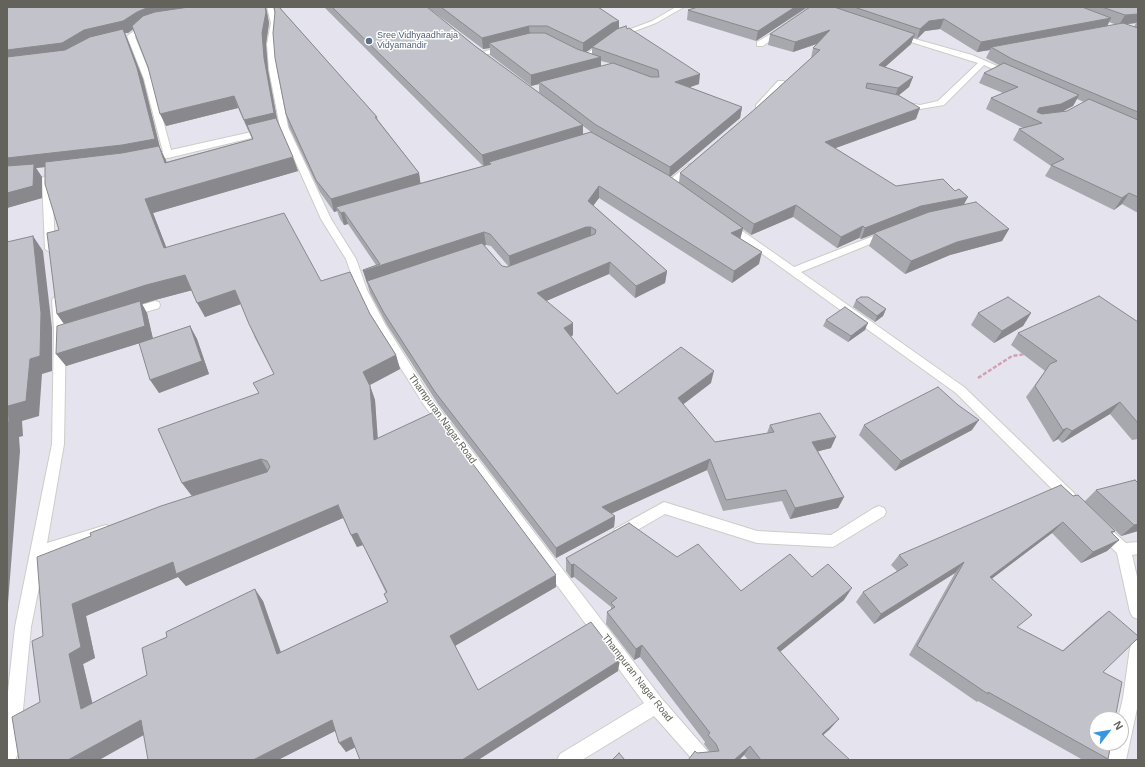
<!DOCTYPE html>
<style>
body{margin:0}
#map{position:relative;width:1145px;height:767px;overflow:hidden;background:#e5e3ee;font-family:Arial,sans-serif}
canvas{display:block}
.frame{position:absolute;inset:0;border:8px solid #63635b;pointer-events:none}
.north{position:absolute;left:1089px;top:711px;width:40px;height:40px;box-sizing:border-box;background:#fff;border:1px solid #c1c1bd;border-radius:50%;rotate:59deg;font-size:11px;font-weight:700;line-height:16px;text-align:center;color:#63635b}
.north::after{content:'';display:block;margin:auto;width:14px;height:18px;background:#3597e2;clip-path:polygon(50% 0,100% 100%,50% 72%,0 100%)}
</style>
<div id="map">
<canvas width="1145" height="767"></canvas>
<div class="frame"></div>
<div class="north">N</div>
</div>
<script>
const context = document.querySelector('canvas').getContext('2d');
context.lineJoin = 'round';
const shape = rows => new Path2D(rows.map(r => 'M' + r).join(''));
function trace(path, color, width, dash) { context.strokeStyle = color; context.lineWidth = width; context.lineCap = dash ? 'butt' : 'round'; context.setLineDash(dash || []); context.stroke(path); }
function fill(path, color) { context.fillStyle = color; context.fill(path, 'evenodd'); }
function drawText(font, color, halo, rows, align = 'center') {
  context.font = font + ' Arial,sans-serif'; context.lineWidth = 3; context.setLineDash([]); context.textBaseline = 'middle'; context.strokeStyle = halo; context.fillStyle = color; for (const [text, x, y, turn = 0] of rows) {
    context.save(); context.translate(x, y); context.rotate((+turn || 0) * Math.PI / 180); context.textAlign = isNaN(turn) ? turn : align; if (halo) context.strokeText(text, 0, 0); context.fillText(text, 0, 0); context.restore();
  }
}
const street = shape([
 [267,7,273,7,277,23,275,44,277,70,288,127,331,219,356,259,367,290,386,326,432,399,662,699,710,754,713,760,693,760,654,716,582,760,557,760,560,754,644,703,424,405,375,327,357,290,346,259,321,219,280,127,269,70,267,44,271,23,267,7],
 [676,7,684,7,656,23,616,38,587,60,584,60,580,58,612,36,652,21,676,7],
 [147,22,149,23,149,25,135,37,152,79,171,150,265,129,268,130,269,132,268,134,168,158,146,160,145,158,146,156,163,152,144,79,127,36,147,22],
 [781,28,784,30,783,31,763,46,757,46,757,42,781,28],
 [897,34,972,55,1013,73,1009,75,1006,75,984,65,944,105,920,109,899,106,899,102,902,102,920,105,938,101,978,63,895,37,893,36,897,34],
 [506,45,510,47,509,49,480,56,476,54,506,45],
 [778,81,784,81,785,83,762,109,756,109,756,105,778,81],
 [691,164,694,165,695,167,694,169,673,186,667,186,665,184,667,182,688,165,691,164],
 [47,175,52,178,55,249,50,252,45,249,42,178,47,175],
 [728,222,731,223,794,267,884,232,890,232,892,234,890,236,801,272,964,387,1074,493,1076,497,1074,501,1069,503,1064,501,956,393,725,227,723,225,728,222],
 [57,297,61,298,62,301,66,328,64,444,47,543,106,525,111,527,113,531,111,535,45,557,31,627,19,751,15,760,7,760,7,701,15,627,52,444,54,328,52,301,53,298,57,297],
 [155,301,159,302,160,305,159,308,129,317,125,316,124,313,125,310,155,301],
 [664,502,757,531,831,535,874,508,879,506,884,508,886,512,884,516,833,547,757,543,665,514,625,537,620,539,615,537,613,533,615,529,664,502],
 [1103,525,1108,527,1126,543,1138,542,1138,554,1132,555,1138,581,1138,619,1133,617,1130,612,1117,553,1098,535,1096,531,1098,527,1103,525],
 [1138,640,1138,704,1126,760,1108,760,1112,743,1121,743,1121,719,1118,719,1123,698,1130,648,1132,642,1138,640]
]);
trace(street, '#cdcdc7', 2);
trace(shape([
 [978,378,1012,356,1026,354]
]), '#d1a1b3', 2.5, [4, 2]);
fill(street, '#fff');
fill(shape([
 [7,7,266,7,269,23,266,44,268,70,278,123,298,171,153,213,166,247,321,281,370,314,396,355,400,369,370,385,375,400,377,439,556,587,455,646,478,690,618,671,478,760,360,760,355,747,346,752,335,731,278,760,144,735,99,760,19,760,40,702,43,636,192,496,182,483,259,393,274,374,255,338,241,304,205,317,192,290,155,300,142,304,147,313,153,339,190,326,197,339,209,374,159,393,153,339,66,366,64,324,57,314,59,230,45,167,36,168,42,177,42,198,7,208],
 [133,29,148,67,166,126,238,108,249,132,252,139,166,162,160,148,143,79,125,33,128,33],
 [343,518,357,547,363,545,386,593,388,602,281,652,263,601,147,675,92,703,83,664,95,658,86,616,178,577,186,586],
 [274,7,282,7,281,9,377,117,378,120,419,173,420,183,483,166,324,7,427,7,475,46,556,105,539,93,539,84,531,86,490,55,490,48,483,49,427,7,554,7,619,21,619,29,627,29,699,84,689,87,742,107,740,118,670,177,679,183,680,173,755,109,811,58,813,48,817,44,793,52,768,45,770,34,810,7,1138,7,1138,213,1122,204,1114,210,1045,176,1051,166,1013,140,1019,129,1023,128,986,109,991,98,1003,93,979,83,984,73,999,65,986,58,990,50,977,52,940,29,925,31,917,39,913,38,911,44,885,67,913,77,909,87,899,95,916,119,835,148,896,186,964,204,1009,229,1002,241,950,255,905,274,869,246,874,234,861,239,859,238,837,248,793,217,751,235,743,229,740,239,759,264,732,283,599,198,593,205,667,271,665,283,635,298,609,274,546,301,573,335,571,337,617,394,711,383,683,404,715,442,767,433,770,425,831,448,818,451,844,497,838,508,790,519,782,501,723,511,707,470,611,513,615,516,614,527,556,558,438,404,387,325,370,293,363,270,376,265,348,224,344,225,340,219,337,211,334,212,320,192,289,127,286,114,275,12],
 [1109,22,1117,25,1107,27],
 [1136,23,1134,27,1127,24],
 [592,48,592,54,586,52],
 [601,61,609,63,611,64,601,67],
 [1077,99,1084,102,1067,111,1062,111,1073,106],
 [583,126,591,132,583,134],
 [484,245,486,245,491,246,509,267,507,267,502,266],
 [807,8,756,41,687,20,688,10],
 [856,300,886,309,883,316,875,322,853,307],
 [978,313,1031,313,1023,326,994,343,971,325],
 [826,320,865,330,848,342,823,326],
 [1138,322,1138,439,1132,440,1110,414,1062,443,1058,439,1053,442,1026,397,1045,371,1011,345,1018,333],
 [864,425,972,430,895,471,859,435],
 [1138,483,1138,531,1121,536,1095,511,1115,531,1112,534,1119,540,1107,551,1081,563,1052,533,992,578,1017,627,1062,651,1096,621,1109,611,1103,672,1108,759,1106,760,1083,760,978,701,977,702,909,655,955,573,874,624,856,602,863,592,897,571,891,565,899,555,1073,496,1085,501,1096,490],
 [677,557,741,591,812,577,844,600,780,652,830,729,823,735,850,760,748,760,744,755,739,760,688,760,697,753,710,752,704,744,705,742,640,657,634,660,606,624,607,612,611,610,611,607,574,577,571,578,566,571,566,558]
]), '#a7a7ae');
fill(shape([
 [149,7,218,7,142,23,128,33,125,33,143,79,160,148,166,160,171,176,129,158,36,168,42,177,42,198,7,208,7,158,68,55,7,62,7,50,84,30,137,12],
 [265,7,266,7,269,23,266,44,268,70,278,125,247,125,249,132,244,120,264,58,262,33],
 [795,7,807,7,756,41,758,31],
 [1138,14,1138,21,1136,23,1119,25,1125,15],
 [1111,18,1106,28,991,47,990,50,977,52,981,42],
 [944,19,940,29,925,31,917,39,920,29,929,21],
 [619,21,619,32,611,35,583,54,583,43,612,23],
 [529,26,530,38,489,43,490,48,483,49,482,38],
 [830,30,828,40,793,52,795,42],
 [915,34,911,44,876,75,879,65],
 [601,57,601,69,539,82,539,84,531,86,531,75],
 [700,74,699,84,674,93,675,82],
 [913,77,909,87,894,99,898,88],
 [1079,95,1073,106,1056,115,1034,119,1032,122,1039,108],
 [234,96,238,108,166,126,160,114],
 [742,107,740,118,669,178,670,167],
 [920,108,916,119,822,153,825,142],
 [583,125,583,137,491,164,489,162,490,165,484,167,482,155],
 [293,157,298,171,153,213,172,262,164,248,145,199],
 [419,173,421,186,336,207,337,211,334,212,331,199],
 [599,186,599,198,588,213,588,201],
 [1129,193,1122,204,1114,210,1122,198],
 [968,197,962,208,916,218,861,239,865,228,921,206],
 [796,205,793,217,751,235,754,224],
 [344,212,348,224,344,225,341,213],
 [863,226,859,238,837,248,841,237],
 [586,227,591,227,591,239,510,268,509,256],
 [743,228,740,240,731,233],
 [1009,229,1002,241,950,255,905,274,911,261,957,242],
 [484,232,486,245,368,283,367,281,367,283,363,271],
 [33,236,43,251,52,328,52,371,42,374,39,416,22,421,23,436,19,437,20,451,8,603,7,603,7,422,8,406],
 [762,252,759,264,732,283,734,271],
 [610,262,609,274,537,305,537,293],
 [667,271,665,283,635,298,636,286],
 [185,275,193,290,155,300,142,304,147,313,153,339,66,366,56,354,67,328,57,314,146,285],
 [235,290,241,304,205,317,197,303],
 [886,309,883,316,875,322,877,316],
 [1031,313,1023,326,994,343,1002,331],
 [573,323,573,335,564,340,564,328],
 [868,323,865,330,848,342,851,336],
 [190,326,197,339,209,374,159,393,150,380],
 [396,355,400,369,368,386,363,372],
 [714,371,711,383,676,410,678,398],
 [370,386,375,400,379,454,374,440],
 [1120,402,1110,414,1062,443,1072,431],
 [979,420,972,430,895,471,901,461],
 [1067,428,1058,439,1053,442,1063,430],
 [836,437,831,448,808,454,812,442],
 [261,459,269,473,192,496,182,483],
 [710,459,707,470,602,518,602,507],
 [844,497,838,508,790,519,795,508],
 [338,505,343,518,186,586,178,577,86,616,95,658,83,664,96,718,81,709,69,654,72,604,173,562],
 [615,516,614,527,556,558,556,548],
 [1063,522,1052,533,981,587,990,577],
 [1138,524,1138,531,1121,536,1134,525],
 [357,533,363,545,357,547,351,535],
 [1119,540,1107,551,1081,563,1093,552],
 [964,562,955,573,874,624,881,614],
 [574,564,574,577,571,578,571,565],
 [556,575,556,587,453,647,450,636],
 [852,588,844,600,771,659,777,648],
 [255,589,263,601,285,665,277,654],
 [642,645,640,657,634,660,636,649],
 [620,660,618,671,478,760,462,760],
 [839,719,830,729,814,743,822,734],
 [141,720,154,729,99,760,68,760],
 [332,720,339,729,278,760,253,760],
 [351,737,358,746,346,752,339,743],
 [750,746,744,755,739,760,734,760]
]), '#88888d');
const building = shape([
 [7,7,149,7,137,12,123,21,84,30,62,43,7,50,7,7],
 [189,7,265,7,266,12,262,33,264,58,274,113,244,120,234,96,160,114,148,67,132,26,143,16,155,12,189,7],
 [274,7,279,7,377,117,375,117,419,173,331,199,316,180,286,114,275,58,273,33,275,12,274,7],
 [332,7,427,7,475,46,583,125,482,155,332,7],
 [441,7,598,7,619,21,612,23,583,43,547,26,529,26,482,38,441,7],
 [698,7,795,7,758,31,688,10,698,7],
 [810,7,834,7,915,34,879,65,913,77,898,88,867,83,866,88,898,95,920,108,825,142,896,186,943,179,955,191,959,189,968,197,921,206,865,228,863,226,841,237,796,205,754,224,680,173,755,109,820,50,813,48,830,30,795,42,770,34,810,7],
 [854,7,1082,7,1111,18,981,42,944,19,929,21,920,29,854,7],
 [1102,7,1138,7,1138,14,1125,15,1102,7],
 [1123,23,1138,28,1138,112,1012,59,991,47,1123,23],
 [626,26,627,29,629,28,700,74,675,82,742,107,670,167,596,125,539,82,613,63,651,77,659,77,658,70,592,47,617,29,626,26],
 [123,29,137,68,155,139,122,145,7,158,7,57,65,50,90,37,123,29],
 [530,33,545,33,577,49,601,57,531,75,489,43,530,33],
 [1004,63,1079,95,1061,104,1039,108,1037,112,1042,114,1067,111,1089,99,1138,120,1138,197,1129,193,1122,198,1051,165,1064,159,1019,129,1042,123,991,98,1018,87,984,73,1004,63],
 [276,118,293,157,145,199,164,248,284,213,321,281,350,272,370,314,396,355,363,372,370,386,374,440,434,412,556,575,450,636,478,690,591,622,620,660,462,760,360,760,351,737,339,743,332,720,253,760,148,760,141,720,68,760,19,760,12,717,40,702,32,641,43,636,37,557,91,536,90,533,161,506,267,472,270,467,267,461,261,459,182,483,158,429,259,393,253,383,274,374,249,324,235,290,197,303,185,275,146,285,57,314,47,233,59,230,45,184,45,162,122,153,159,146,165,163,253,139,247,125,276,118],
 [338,505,351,535,357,533,387,592,384,594,388,602,277,654,255,589,166,632,167,637,142,648,147,675,81,709,69,654,81,647,72,604,173,562,176,574,338,505],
 [591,132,668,175,743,228,731,233,762,252,734,271,599,186,588,201,667,271,636,286,610,262,537,293,573,323,564,328,617,394,681,347,714,371,678,398,715,442,774,432,770,425,820,413,836,437,812,442,844,497,795,508,786,490,726,500,710,459,602,507,615,516,556,548,435,392,384,313,367,281,482,243,502,266,507,267,595,234,596,230,591,227,586,227,509,256,490,234,484,232,363,271,363,270,380,264,344,212,341,213,336,207,491,164,489,162,591,132],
 [34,164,33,186,7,193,7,166,34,164],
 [976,202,1009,229,957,242,911,261,874,233,929,212,976,202],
 [33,236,41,313,40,356,30,359,26,401,8,406,9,421,7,422,7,242,33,236],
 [1099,296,1138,322,1138,423,1120,402,1072,431,1067,428,1063,430,1035,386,1050,364,1057,361,1018,333,1099,296],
 [861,297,868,297,886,309,877,316,856,300,861,297],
 [1008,297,1031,313,1002,331,978,313,1008,297],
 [140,301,145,326,56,354,57,326,140,301],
 [845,307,868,323,851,336,826,320,845,307],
 [190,326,202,361,150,380,139,343,190,326],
 [938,387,958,405,979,420,901,461,864,425,938,387],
 [1135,480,1138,483,1138,524,1134,525,1096,490,1135,480],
 [1061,485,1073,496,1078,495,1115,531,1111,532,1119,540,1093,552,1063,522,990,577,1032,615,1017,627,1063,651,1109,611,1138,636,1138,638,1103,672,1122,682,1115,719,1097,719,1097,743,1111,743,1108,759,988,692,988,694,917,646,964,562,881,614,863,592,908,565,899,555,1061,485],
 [629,523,677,557,698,544,741,591,790,554,812,577,828,564,852,588,777,648,839,719,822,734,850,760,761,760,750,746,734,760,688,760,695,751,697,753,719,751,716,744,708,735,710,733,642,645,636,649,607,612,615,607,611,603,617,598,574,564,571,565,566,558,629,523],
 [619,753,625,760,612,760,619,753]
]);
fill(building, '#c2c2ca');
trace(building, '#88888d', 1);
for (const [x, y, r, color] of [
 [369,41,4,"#5c6f8a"]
]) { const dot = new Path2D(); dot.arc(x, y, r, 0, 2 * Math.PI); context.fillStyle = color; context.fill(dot); trace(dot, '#fff', 1.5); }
drawText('9px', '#4e5e75', '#fff', [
 ["Sree Vidhyaadhiraja",377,36],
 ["Vidyamandir",377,46]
], 'left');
drawText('10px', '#63635b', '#fff', [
 ["Thampuran Nagar Road",442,419,54],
 ["Thampuran Nagar Road",637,678,52]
]);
</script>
